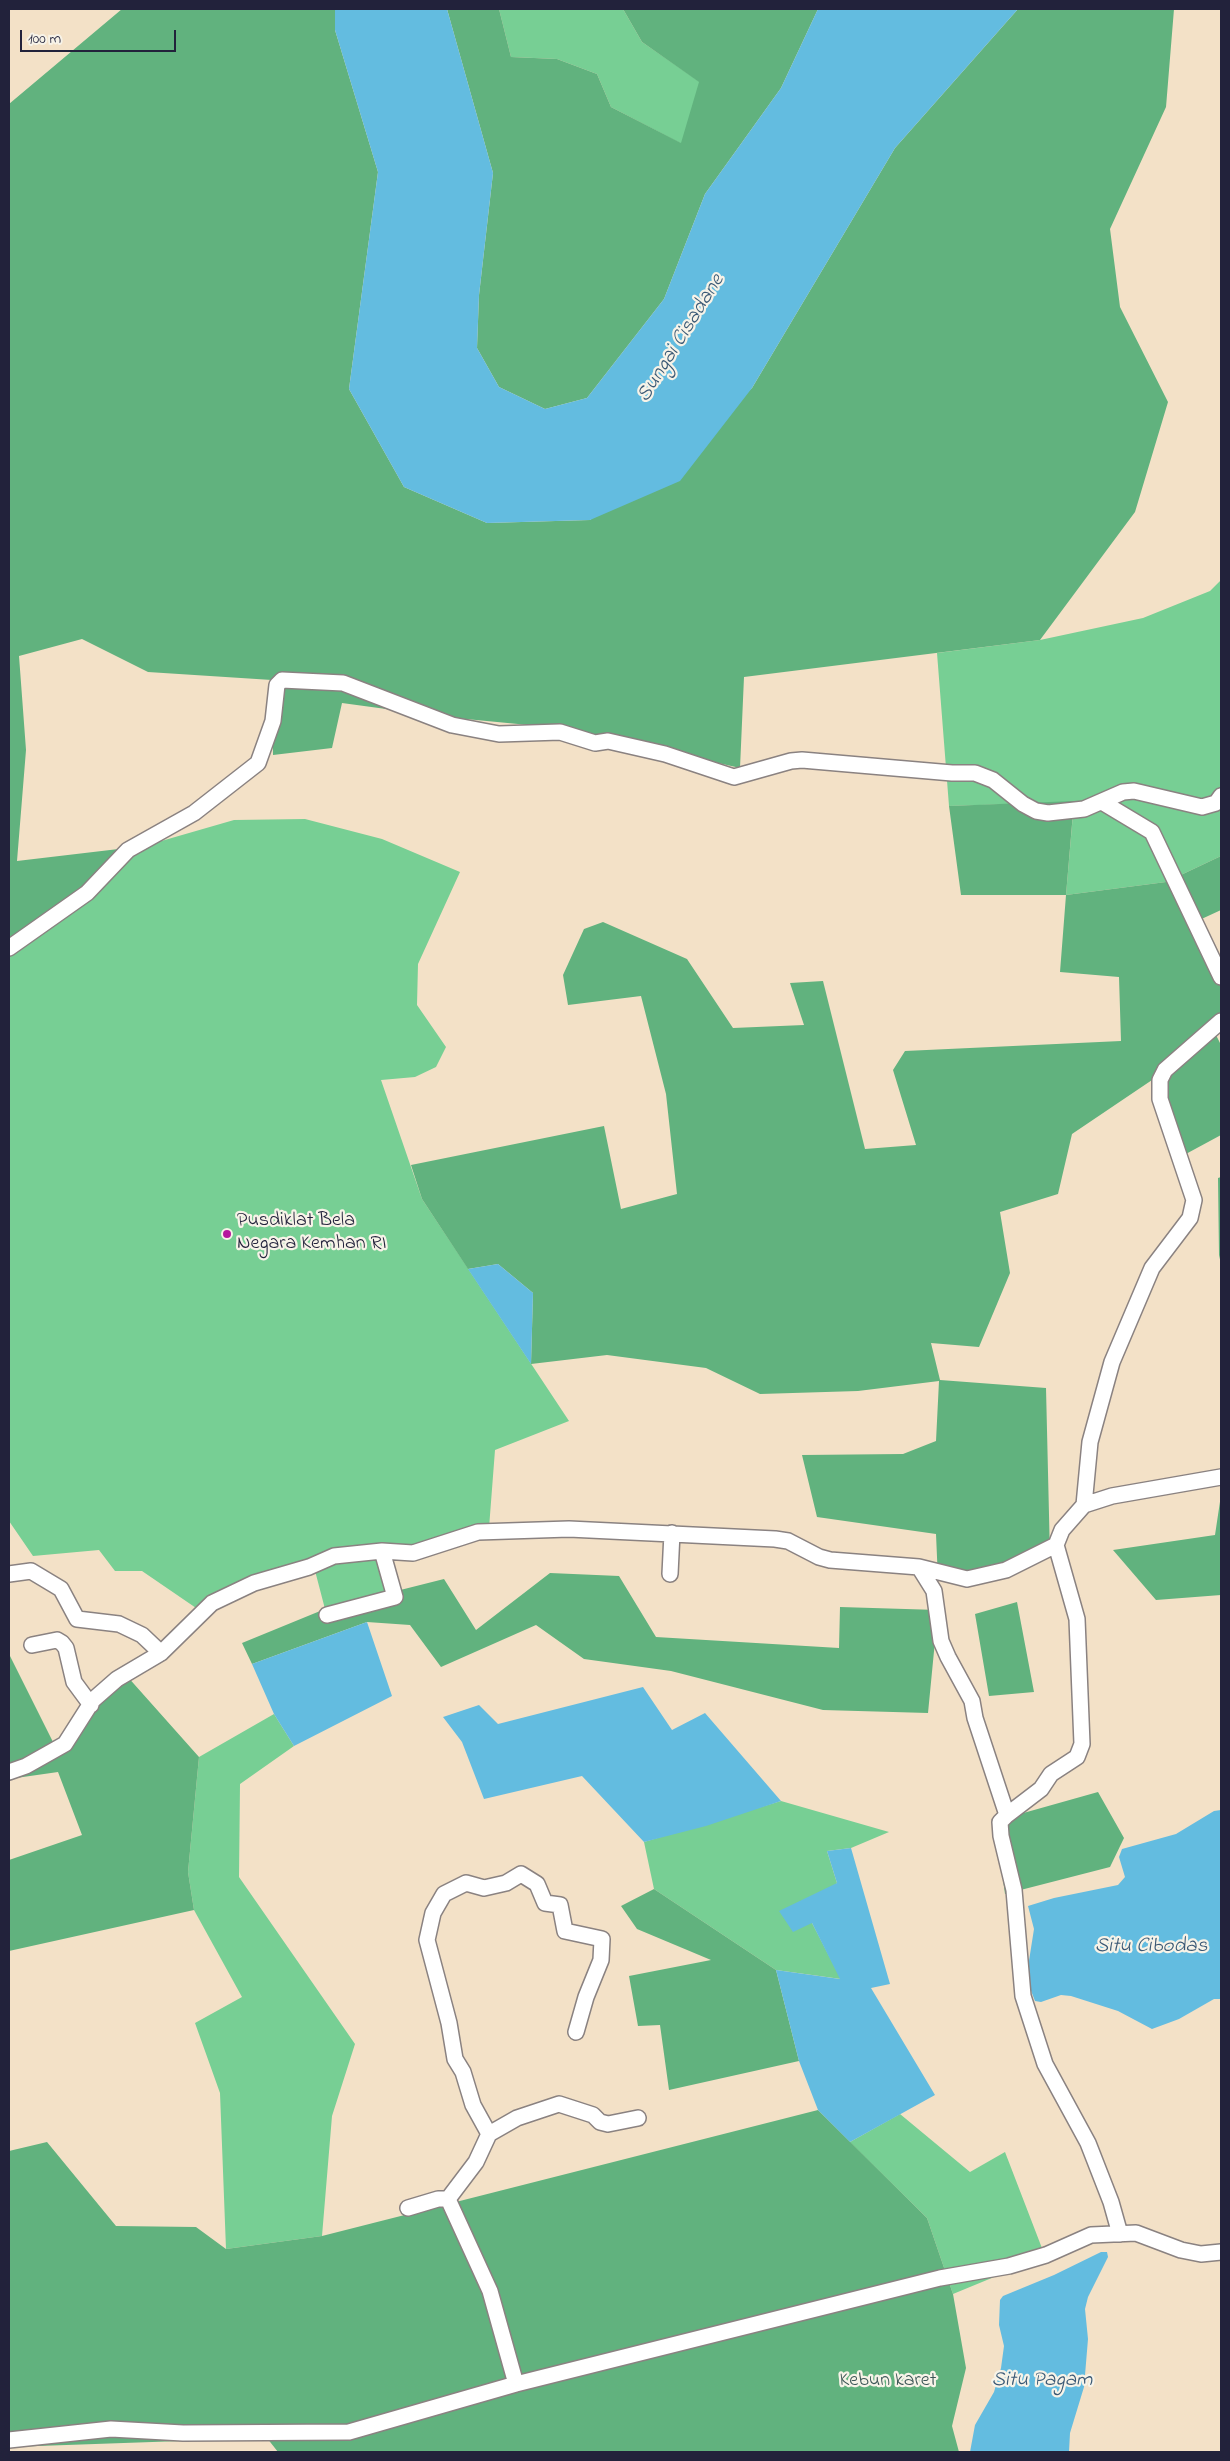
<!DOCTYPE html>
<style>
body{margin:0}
#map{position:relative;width:1230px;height:2461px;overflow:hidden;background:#f3e1c7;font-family:"Indie Flower",sans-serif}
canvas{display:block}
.frame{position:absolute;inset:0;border:10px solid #22223b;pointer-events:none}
.scale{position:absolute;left:20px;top:30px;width:156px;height:22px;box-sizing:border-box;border:2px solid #22223b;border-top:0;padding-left:6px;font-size:15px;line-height:18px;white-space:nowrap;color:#22223b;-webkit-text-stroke:4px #f7f3e8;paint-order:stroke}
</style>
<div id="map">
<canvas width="1230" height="2461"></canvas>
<div class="frame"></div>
<div class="scale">100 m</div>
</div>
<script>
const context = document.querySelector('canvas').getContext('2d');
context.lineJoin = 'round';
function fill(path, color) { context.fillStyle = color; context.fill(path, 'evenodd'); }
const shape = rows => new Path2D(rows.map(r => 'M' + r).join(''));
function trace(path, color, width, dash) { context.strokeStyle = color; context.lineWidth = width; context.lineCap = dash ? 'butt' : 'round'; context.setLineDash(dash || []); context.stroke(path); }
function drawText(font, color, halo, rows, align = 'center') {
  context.font = font + ' "Indie Flower",sans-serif'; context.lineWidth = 4.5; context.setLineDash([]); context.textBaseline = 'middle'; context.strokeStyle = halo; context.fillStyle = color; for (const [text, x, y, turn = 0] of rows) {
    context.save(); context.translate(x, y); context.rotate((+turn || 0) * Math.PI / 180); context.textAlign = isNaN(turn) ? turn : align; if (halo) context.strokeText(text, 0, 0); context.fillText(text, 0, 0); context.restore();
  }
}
fill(shape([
 [499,9,623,9,642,42,700,82,682,144,611,107,597,74,557,59,511,57],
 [1221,580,1221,856,1166,882,1066,895,1074,802,949,806,937,653,1040,640,1143,618,1210,591],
 [305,819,382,839,460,872,418,964,417,1005,446,1047,436,1067,415,1077,381,1080,422,1199,569,1421,495,1450,489,1528,389,1551,398,1592,325,1609,313,1563,199,1610,142,1571,115,1571,99,1550,33,1556,9,1521,9,958,106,883,144,846,234,820],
 [274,1714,294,1746,240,1784,239,1877,355,2044,332,2116,322,2236,226,2249,220,2093,195,2023,242,1997,194,1910,188,1872,199,1757],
 [781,1801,889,1832,851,1848,827,1851,837,1883,812,1923,841,1979,776,1970,654,1889,644,1842],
 [900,2114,970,2172,1005,2152,1045,2256,953,2294,927,2218,850,2142]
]), '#77cf94');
fill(shape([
 [122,9,335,9,335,30,378,172,349,389,404,487,487,523,590,520,752,388,895,148,1018,9,1174,9,1166,107,1110,229,1120,307,1168,402,1135,512,1040,640,744,677,740,768,570,729,445,717,342,703,332,748,273,755,272,680,148,672,82,639,19,656,26,750,17,861,144,846,106,883,9,958,9,104],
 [447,9,499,9,511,57,557,59,597,74,611,107,681,143,699,82,642,42,623,9,818,9,781,88,705,194,664,299,587,398,545,409,499,387,477,348,479,295,493,173],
 [1074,801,1066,895,1166,882,1221,856,1221,910,1195,922,1221,967,1221,1027,1215,1033,1221,1045,1221,1135,1184,1155,1155,1078,1072,1134,1058,1194,1000,1212,1010,1273,979,1347,931,1343,940,1380,1046,1388,1050,1557,938,1580,936,1534,817,1517,802,1455,903,1454,936,1441,939,1381,858,1391,760,1394,706,1368,607,1355,531,1364,533,1293,498,1264,468,1269,422,1199,411,1165,604,1126,621,1209,677,1194,666,1094,641,996,568,1005,563,975,584,929,603,922,687,959,733,1028,804,1025,790,983,823,981,865,1149,916,1145,893,1070,905,1051,1121,1041,1119,977,1060,972,1066,895,961,895,949,806],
 [1221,1177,1221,1264,1219,1255,1218,1178],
 [1221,1495,1221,1595,1156,1600,1113,1550,1215,1535],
 [550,1573,619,1576,656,1637,839,1648,840,1607,938,1610,928,1713,823,1710,671,1671,584,1659,536,1625,441,1667,410,1625,367,1622,252,1664,242,1643,325,1609,444,1579,476,1630],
 [1017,1602,1034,1692,989,1696,975,1614],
 [9,1654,56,1748,126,1675,199,1757,188,1872,194,1910,9,1951,9,1860,82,1835,58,1772,9,1779],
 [1098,1792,1124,1838,1110,1867,1005,1894,995,1821],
 [654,1889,776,1970,799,2061,669,2090,660,2025,638,2026,629,1976,711,1960,637,1929,621,1906],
 [818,2110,927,2218,953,2294,966,2368,952,2426,959,2452,278,2452,267,2438,9,2447,9,2151,47,2142,116,2226,196,2227,226,2249,322,2236]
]), '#61b27e');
fill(shape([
 [335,9,447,9,493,173,479,295,477,348,499,387,545,409,587,398,664,299,705,194,781,88,818,9,1018,9,895,148,752,388,680,481,590,520,487,523,404,487,349,389,378,172,335,30],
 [498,1264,533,1293,531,1364,468,1269],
 [367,1622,392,1696,294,1746,274,1714,252,1664],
 [643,1687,672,1730,705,1713,781,1801,706,1826,644,1842,582,1776,484,1799,462,1742,443,1717,479,1705,498,1724],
 [1221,1810,1221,1999,1214,1999,1179,2019,1152,2029,1118,2011,1071,1996,1061,1995,1041,2002,1035,2001,1028,1983,1028,1967,1034,1929,1028,1906,1054,1898,1118,1885,1125,1877,1119,1857,1122,1849,1176,1834,1214,1811],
 [851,1848,890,1984,871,1988,935,2095,850,2142,818,2110,799,2061,776,1970,840,1979,812,1923,793,1932,779,1911,837,1883,827,1851],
 [1101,2252,1107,2252,1108,2257,1088,2297,1085,2309,1088,2339,1084,2387,1070,2433,1069,2452,970,2452,975,2425,994,2392,1001,2368,1004,2346,999,2325,1000,2300,1003,2296,1054,2275]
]), '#63bce0');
const minor = shape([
 [1102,802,1152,832,1221,977],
 [9,948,87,893,128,850,194,813,258,763,273,721,277,685,282,680,343,683,452,725,499,734,560,732,595,743,608,741,665,754,734,777,791,761,802,760,952,773,975,773,993,780,1023,804,1036,811,1048,813,1084,809,1123,792,1134,791,1202,807,1216,803,1221,796],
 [1084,1505,1112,1496,1221,1477],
 [919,1567,934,1591,941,1641,948,1657,972,1701,975,1718,1007,1815,1000,1822,1001,1836,1014,1890,1023,1996,1045,2064,1088,2143,1111,2202,1120,2234],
 [9,1574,31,1571,61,1589,77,1619,119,1624,142,1635,161,1653],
 [670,1574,672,1533],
 [327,1615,395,1597,382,1551],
 [32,1645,57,1640,62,1643,66,1648,74,1682,91,1705],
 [9,1772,26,1766,65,1744,93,1700,117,1679,161,1653,212,1603,254,1583,309,1567,334,1556,382,1551,413,1553,478,1532,569,1529,775,1539,788,1541,819,1557,830,1560,919,1567,967,1579,1006,1570,1056,1545],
 [1007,1815,1041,1789,1051,1774,1077,1757,1082,1744,1077,1619,1056,1545,1062,1530,1084,1505,1090,1442,1112,1362,1152,1268,1190,1218,1194,1200,1160,1099,1160,1080,1165,1070,1221,1021],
 [489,2134,473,2105,463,2072,455,2059,449,2023,427,1940,433,1913,444,1894,466,1883,484,1888,506,1883,521,1874,537,1884,545,1903,560,1905,565,1931,602,1939,601,1960,586,1997,576,2032],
 [448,2199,490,2291,516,2384],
 [408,2208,438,2199,448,2199,476,2162,489,2134,517,2118,559,2104,593,2115,600,2122,608,2124,638,2118],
 [9,2440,111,2429,183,2433,349,2432,516,2384,940,2278,1009,2266,1046,2255,1091,2235,1136,2233,1181,2250,1201,2254,1221,2252]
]);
trace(minor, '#8a8281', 18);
trace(minor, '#fff', 15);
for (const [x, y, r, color] of [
 [227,1234,5,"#b5179e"]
]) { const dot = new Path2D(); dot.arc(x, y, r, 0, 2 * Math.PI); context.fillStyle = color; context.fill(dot); trace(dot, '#f7f3e8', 2); }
drawText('20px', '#22223b', '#f7f3e8', [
 ["Pusdiklat Bela",237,1222],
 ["Negara Kemhan RI",237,1245]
], 'left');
drawText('20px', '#3c5656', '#f7f3e8', [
 ["Kebun karet",888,2382]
]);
drawText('italic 21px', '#395875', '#f7f3e8', [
 ["Sungai Cisadane",682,339,-58],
 ["Situ Cibodas",1151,1948],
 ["Situ Pagam",1042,2382]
]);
</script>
